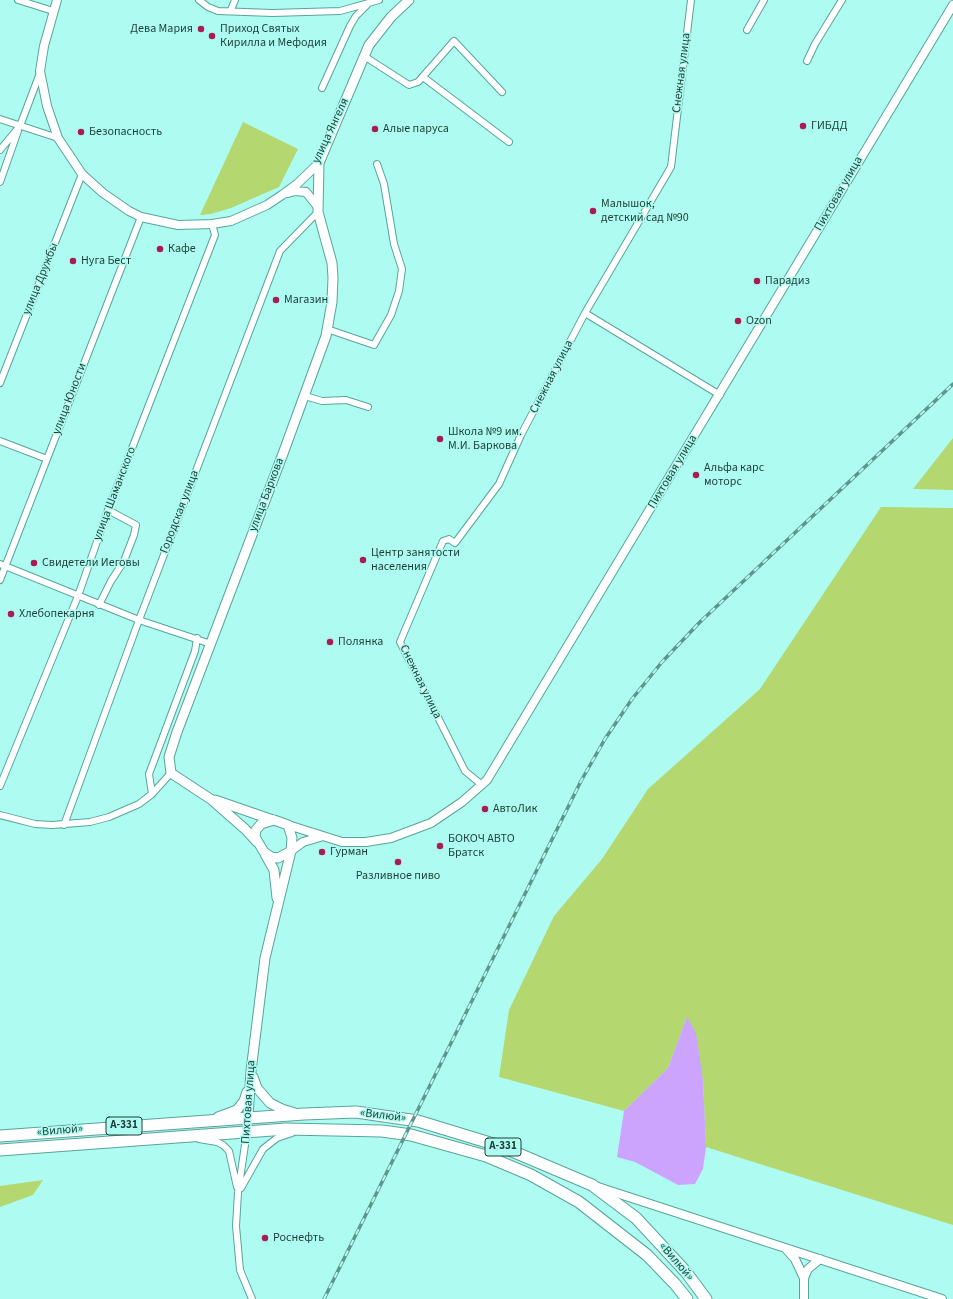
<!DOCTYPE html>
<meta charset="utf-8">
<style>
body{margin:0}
canvas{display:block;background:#aefcf1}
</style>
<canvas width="953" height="1299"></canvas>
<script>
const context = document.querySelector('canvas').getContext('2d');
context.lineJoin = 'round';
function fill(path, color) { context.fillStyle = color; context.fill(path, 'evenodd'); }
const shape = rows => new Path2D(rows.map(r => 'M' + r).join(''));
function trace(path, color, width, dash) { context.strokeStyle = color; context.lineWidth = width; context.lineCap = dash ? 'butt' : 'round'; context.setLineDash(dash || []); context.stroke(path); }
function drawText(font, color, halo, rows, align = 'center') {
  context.font = font + ' "Source Sans 3",sans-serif'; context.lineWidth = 3; context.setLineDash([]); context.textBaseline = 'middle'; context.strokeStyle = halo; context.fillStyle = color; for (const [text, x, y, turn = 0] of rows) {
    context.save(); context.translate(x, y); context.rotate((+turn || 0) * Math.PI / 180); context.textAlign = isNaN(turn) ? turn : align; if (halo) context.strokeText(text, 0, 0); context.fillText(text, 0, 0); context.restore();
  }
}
fill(shape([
 [243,122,298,149,279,187,231,208,211,214,200,215],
 [953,438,953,490,913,489],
 [881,507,953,508,953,1225,706,1147,703,1080,687,1017,668,1068,624,1111,499,1077,509,1010,554,916,602,859,648,789,760,689],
 [43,1180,33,1195,0,1207,0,1186]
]), '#b4d770');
fill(shape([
 [687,1017,696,1033,703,1080,706,1147,703,1169,695,1184,678,1185,635,1162,617,1157,624,1111,668,1068]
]), '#cda4fd');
const minor = shape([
 [18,0,53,11],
 [199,0,208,7,218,11,272,13,340,11,379,0],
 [231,10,235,0],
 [747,30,764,0],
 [364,56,409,85,418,82,454,41,502,92],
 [807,61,815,44,842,0],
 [423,77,509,142],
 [322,88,350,26,356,16,367,5],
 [0,119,58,138],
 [0,150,20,126,40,73],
 [0,182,18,131],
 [585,313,720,395],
 [327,329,374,345,391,315,399,291,402,269,394,244,384,184,377,164],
 [0,383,82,174],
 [305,396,322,401,346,400,368,407],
 [0,441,47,459],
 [0,564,139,620,211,644],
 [0,580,141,217],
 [99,605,111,581,124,561,134,535,136,525,108,510],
 [482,785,465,771,400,642,443,541,449,539,455,543,499,484,521,435,585,313,671,167,691,0],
 [0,786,78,596,108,510,215,235,212,224],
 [152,794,149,774,195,651,197,638],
 [0,815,35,824,52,825,90,822,109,817,139,804,152,794,171,773],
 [64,825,139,620,280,251,318,212],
 [247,1131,238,1193,236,1226,240,1270,252,1299],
 [199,1139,217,1142,223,1145,229,1151,237,1187],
 [241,1188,263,1149,277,1138,292,1133]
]);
const tertiary = shape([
 [57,0,44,46,40,71,47,106,58,138,82,174,103,193,129,211,141,217,178,225,212,224,231,221,267,205,282,195,297,184,319,163],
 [288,193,295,191,306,192,318,207],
 [288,825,342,842,366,842,391,838,431,823,462,802,487,780,953,5],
 [291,851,303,842,320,837],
 [598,1187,942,1299],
 [786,1249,795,1259,804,1278],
 [804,1299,804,1278,808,1269,820,1259]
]);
const secondary = shape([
 [215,800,273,820],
 [274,820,288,825,292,838,291,851,278,858,271,857,264,852,255,837,256,830,261,824,274,820],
 [257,842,245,829,212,800,171,773,169,757,177,732,284,451,326,336,332,302,333,278,332,263,318,212,319,163,369,45,391,17,409,0],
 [265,854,274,870,277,898],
 [253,1077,257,1088,270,1103,282,1109,295,1113],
 [218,1117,237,1110,244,1101,247,1092],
 [248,1117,251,1071,265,958,291,851]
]);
const trunk = shape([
 [0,1136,304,1114,356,1112,418,1121,500,1146,592,1185,636,1218,686,1272,706,1299],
 [0,1150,286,1129,382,1131,411,1135,486,1156,531,1175,579,1202,647,1255,675,1284,687,1299]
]);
trace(minor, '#58a49a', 8);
trace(tertiary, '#58a49a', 10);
trace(secondary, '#58a49a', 11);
trace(trunk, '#58a49a', 13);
trace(minor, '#fff', 6);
trace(tertiary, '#fff', 8);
trace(secondary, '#fff', 9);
trace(trunk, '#fff', 11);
const rail = shape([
 [324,1299,581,781,605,739,632,699,662,662,700,622,953,384]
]);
trace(rail, '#60948d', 3.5);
trace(rail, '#aefcf1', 2, [6]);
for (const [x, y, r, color] of [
 [201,29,4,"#ab1b53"],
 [212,36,4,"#ab1b53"],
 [803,126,4,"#ab1b53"],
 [375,129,4,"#ab1b53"],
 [81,132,4,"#ab1b53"],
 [593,211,4,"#ab1b53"],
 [160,249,4,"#ab1b53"],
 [73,261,4,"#ab1b53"],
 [757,281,4,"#ab1b53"],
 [276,300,4,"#ab1b53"],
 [738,321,4,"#ab1b53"],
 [440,439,4,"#ab1b53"],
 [696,475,4,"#ab1b53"],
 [363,560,4,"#ab1b53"],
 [34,563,4,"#ab1b53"],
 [11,614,4,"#ab1b53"],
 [330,642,4,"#ab1b53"],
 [485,809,4,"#ab1b53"],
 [440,846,4,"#ab1b53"],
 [322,852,4,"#ab1b53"],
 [398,862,4,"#ab1b53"],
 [265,1238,4,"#ab1b53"]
]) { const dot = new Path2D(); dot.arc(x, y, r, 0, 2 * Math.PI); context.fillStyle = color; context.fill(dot); trace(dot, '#aefcf1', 1.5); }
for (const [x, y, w] of [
 [124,1126,36],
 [503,1147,36]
]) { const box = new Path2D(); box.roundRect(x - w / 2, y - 9, w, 18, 3); context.fillStyle = '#aefcf1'; context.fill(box); trace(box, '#1e3e3a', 1); }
drawText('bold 11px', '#1e3e3a', null, [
 ["А-331",124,1126],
 ["А-331",503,1147]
]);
drawText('12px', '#1e3e3a', '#aefcf1', [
 ["Дева Мария",193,29,"right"],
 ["Приход Святых",220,29],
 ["Кирилла и Мефодия",220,43],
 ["ГИБДД",811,126],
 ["Алые паруса",383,129],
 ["Безопасность",89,132],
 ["Малышок,",601,204],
 ["детский сад №90",601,218],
 ["Кафе",168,249],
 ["Нуга Бест",81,261],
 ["Парадиз",765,281],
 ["Магазин",284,300],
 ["Ozon",746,321],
 ["Школа №9 им.",448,432],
 ["М.И. Баркова",448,446],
 ["Альфа карс",704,468],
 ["моторс",704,482],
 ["Центр занятости",371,553],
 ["населения",371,567],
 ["Свидетели Иеговы",42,563],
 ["Хлебопекарня",19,614],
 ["Полянка",338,642],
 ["АвтоЛик",493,809],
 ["БОКОЧ АВТО",448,839],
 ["Братск",448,853],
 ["Гурман",330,852],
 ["Разливное пиво",398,876,"center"],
 ["Роснефть",273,1238]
], 'left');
drawText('12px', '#1e3e3a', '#aefcf1', [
 ["Снежная улица",682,73,-83],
 ["улица Янгеля",331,131,-65],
 ["Пихтовая улица",839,194,-60],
 ["улица Дружбы",41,279,-68],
 ["Снежная улица",552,377,-63],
 ["улица Юности",70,399,-69],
 ["Пихтовая улица",673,472,-59],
 ["улица Шаманского",115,494,-69],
 ["улица Баркова",267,495,-69],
 ["Городская улица",180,512,-69],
 ["Снежная улица",420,682,64],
 ["Пихтовая улица",249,1102,-86],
 ["«Вилюй»",383,1116,7],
 ["«Вилюй»",60,1131,-5],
 ["«Вилюй»",676,1262,49]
]);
</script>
